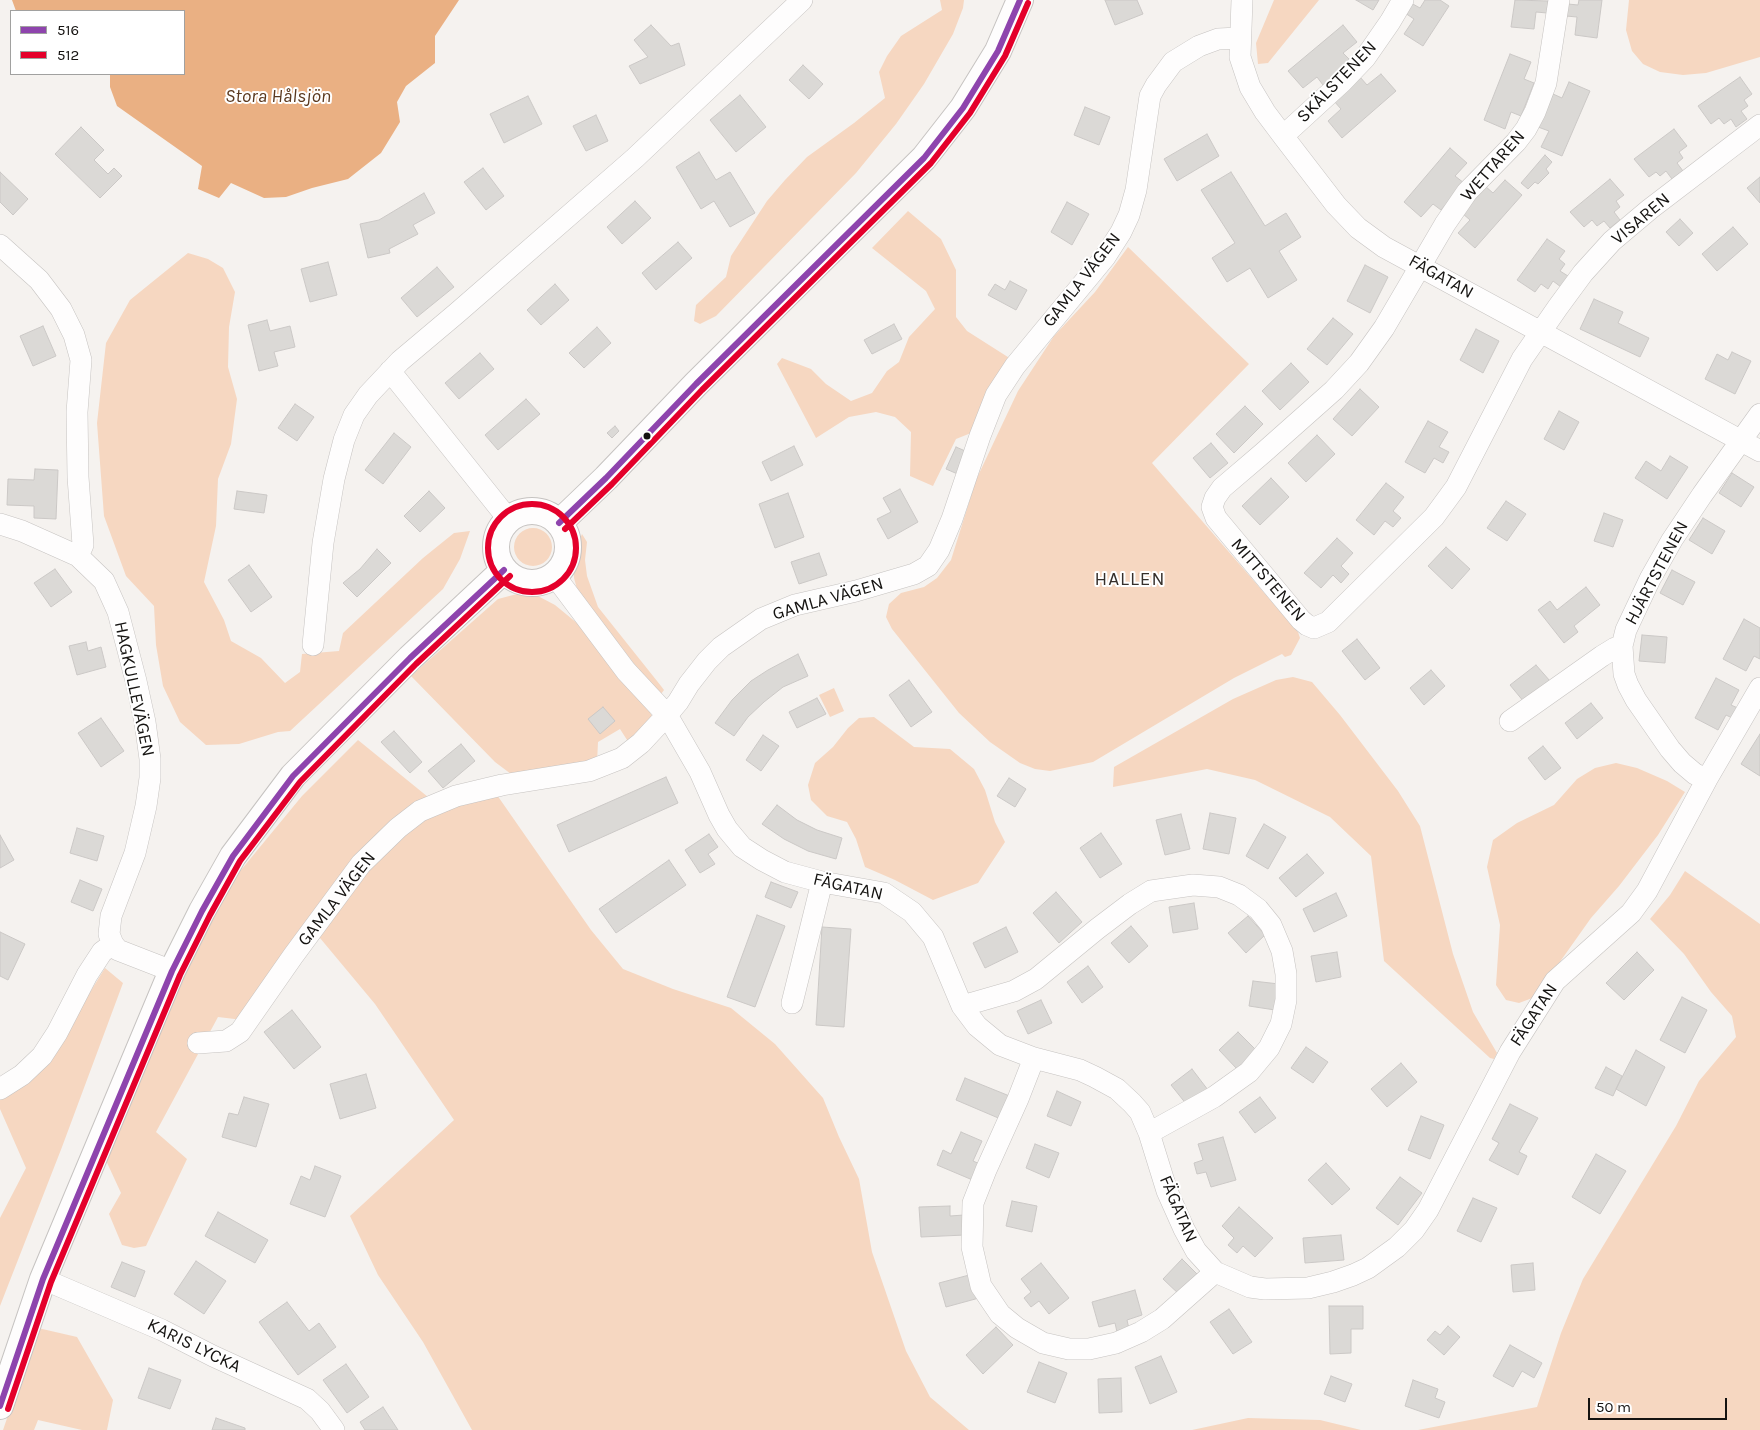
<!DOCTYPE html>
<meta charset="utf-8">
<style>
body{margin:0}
#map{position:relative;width:1760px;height:1430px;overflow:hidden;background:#f5f2ef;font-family:Karla,sans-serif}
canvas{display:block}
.legend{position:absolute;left:10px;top:10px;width:175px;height:65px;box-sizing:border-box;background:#fff;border:1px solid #a1a1a0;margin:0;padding:6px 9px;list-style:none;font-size:15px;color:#151311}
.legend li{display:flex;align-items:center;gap:10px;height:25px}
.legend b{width:25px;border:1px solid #a1a1a0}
.scale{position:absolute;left:1588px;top:1398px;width:139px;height:22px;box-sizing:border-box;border:2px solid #151311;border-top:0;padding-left:6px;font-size:15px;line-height:18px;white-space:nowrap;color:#151311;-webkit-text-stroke:4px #fff;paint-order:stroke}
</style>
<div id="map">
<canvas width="1760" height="1430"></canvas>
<ul class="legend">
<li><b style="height:6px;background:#8e44ad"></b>516</li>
<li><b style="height:6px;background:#e4002b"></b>512</li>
</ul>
<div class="scale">50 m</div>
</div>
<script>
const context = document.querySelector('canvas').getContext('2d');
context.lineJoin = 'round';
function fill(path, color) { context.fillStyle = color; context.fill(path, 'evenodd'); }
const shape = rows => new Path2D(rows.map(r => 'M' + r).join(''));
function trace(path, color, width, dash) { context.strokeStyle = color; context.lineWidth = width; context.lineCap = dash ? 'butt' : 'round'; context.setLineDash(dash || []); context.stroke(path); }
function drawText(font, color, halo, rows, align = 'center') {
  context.font = font + ' Karla,sans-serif'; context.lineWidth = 4; context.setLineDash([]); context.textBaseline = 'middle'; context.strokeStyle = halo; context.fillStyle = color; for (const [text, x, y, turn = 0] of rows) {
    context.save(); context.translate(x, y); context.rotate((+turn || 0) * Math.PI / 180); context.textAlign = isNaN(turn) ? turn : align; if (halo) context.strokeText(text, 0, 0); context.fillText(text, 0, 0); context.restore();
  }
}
fill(shape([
 [940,0,964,0,963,8,953,34,924,84,896,124,856,173,716,316,700,324,694,321,696,305,726,277,731,256,767,201,785,180,807,157,854,123,885,98,879,72,887,56,901,36,942,10],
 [1274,0,1319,0,1268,63,1258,64,1256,43],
 [1629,0,1760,0,1760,57,1706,73,1683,75,1660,72,1643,64,1632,51,1626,30],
 [908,211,941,239,956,270,956,317,967,331,1011,359,971,433,956,439,933,486,910,476,911,432,895,417,876,412,849,417,816,438,777,364,782,358,811,369,826,384,851,401,872,393,887,371,899,362,909,337,935,309,926,291,872,248],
 [1128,247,1249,364,1152,463,1298,632,1300,638,1291,655,1285,657,1282,654,1234,678,1093,762,1050,771,1035,769,1020,763,990,742,959,713,892,629,886,617,889,604,901,593,924,587,937,578,951,560,976,480,1018,391,1054,336,1095,292],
 [188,253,208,259,223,268,235,292,229,327,228,367,237,399,231,444,218,479,216,526,204,582,224,620,231,641,261,658,285,683,300,672,302,654,339,651,343,633,423,558,454,533,470,531,460,559,443,589,290,731,278,732,239,744,206,745,180,722,163,686,156,645,154,606,126,576,104,516,97,423,106,343,130,300],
 '514 547a19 19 0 1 1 38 0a19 19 0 1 1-38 0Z',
 [582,534,587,542,585,560,587,576,598,607,661,686,664,690,661,694,656,693,577,589,574,578,573,556],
 [517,594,536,595,555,605,583,628,646,705,652,716,629,743,620,729,598,742,597,763,511,774,495,762,411,676,498,599],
 [1293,677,1312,682,1340,715,1398,791,1420,826,1453,954,1473,1012,1497,1053,1494,1059,1490,1058,1384,961,1371,856,1330,817,1255,780,1207,769,1113,787,1114,767,1233,699,1276,680],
 [834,688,844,711,830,717,819,695],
 [874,717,914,747,950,749,974,769,985,790,995,822,1005,842,978,883,933,900,895,880,865,867,856,839,847,822,827,816,811,800,808,785,815,763,833,747,848,728,859,718],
 [358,740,428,797,497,795,591,930,623,969,673,989,731,1008,775,1044,823,1098,839,1137,859,1179,872,1252,906,1351,930,1397,969,1430,472,1430,423,1342,378,1275,350,1216,454,1120,375,1004,310,926,243,1020,218,1017,156,1132,187,1159,146,1246,134,1248,122,1245,109,1214,121,1193,103,1154,168,1004,227,887,302,796],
 [1616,763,1637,768,1667,781,1685,792,1658,835,1619,886,1591,918,1535,997,1519,1003,1506,1000,1496,985,1500,925,1487,867,1493,840,1517,823,1554,805,1577,779,1595,768],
 [1685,871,1760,924,1760,1430,1418,1430,1537,1407,1561,1333,1583,1279,1676,1126,1699,1081,1736,1037,1732,1016,1711,992,1684,954,1650,919,1670,895],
 [105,968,123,983,62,1147,0,1306,0,1218,26,1168,0,1109,0,1100,46,1063],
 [38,1328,77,1337,113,1400,107,1430,82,1430,38,1420,34,1430,3,1430],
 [1248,1418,1320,1420,1361,1430,1192,1430]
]), '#f6d7c1');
fill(shape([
 [12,0,459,0,435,36,435,63,406,86,397,102,400,122,381,153,348,179,312,188,286,197,264,198,231,183,219,198,198,189,202,166,117,106,110,87,110,74,184,74,184,11,16,11]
]), '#eab083');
const building = shape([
 [1105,0,1137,0,1143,14,1115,25,1105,0],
 [1356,0,1379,0,1373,10,1356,0],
 [1425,0,1440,0,1449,6,1423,46,1404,34,1414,19,1405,13,1411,3,1420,8,1425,0],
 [1515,0,1548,1,1547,13,1536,12,1534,29,1511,27,1515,0],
 [1579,0,1602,0,1597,38,1575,35,1577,17,1566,16,1568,4,1578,5,1579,0],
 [651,25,671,46,679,43,685,65,640,84,629,66,648,57,634,40,651,25],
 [1343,25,1357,42,1343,53,1351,61,1323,85,1317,77,1303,88,1288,71,1343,25],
 [1510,54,1531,62,1524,79,1534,83,1521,116,1511,112,1505,129,1484,120,1510,54],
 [803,65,823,84,809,99,789,80,803,65],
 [1381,74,1396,91,1342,138,1328,121,1341,109,1334,101,1360,77,1367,85,1381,74],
 [1740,77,1752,94,1744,100,1748,106,1741,111,1747,119,1736,127,1731,119,1724,124,1719,118,1711,124,1698,106,1740,77],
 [1569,82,1590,91,1562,156,1541,147,1549,131,1538,127,1553,94,1562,98,1569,82],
 [740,95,766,127,736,152,710,120,740,95],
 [528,96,542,124,504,143,490,114,528,96],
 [1085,107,1110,117,1099,145,1074,135,1085,107],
 [596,115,608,141,586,151,573,126,596,115],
 [81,127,104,150,94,160,108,174,114,168,122,176,100,198,55,154,81,127],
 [1674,129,1687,146,1679,152,1683,158,1677,163,1683,171,1672,179,1666,171,1660,176,1656,172,1649,177,1634,159,1674,129],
 [1207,134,1219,156,1177,181,1164,159,1207,134],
 [1450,148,1467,163,1455,176,1464,183,1441,210,1433,204,1421,217,1404,202,1450,148],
 [699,152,716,180,730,172,755,213,730,227,714,201,701,209,676,167,699,152],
 [1545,155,1552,162,1546,169,1549,173,1538,184,1535,182,1528,189,1521,183,1545,155],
 [483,168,504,196,486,210,464,182,483,168],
 [0,172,28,199,13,215,0,202,0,172],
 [1231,172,1265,226,1286,213,1301,237,1279,251,1297,280,1268,298,1250,268,1227,282,1212,258,1235,243,1201,190,1231,172],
 [1760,177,1760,203,1747,188,1760,177],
 [1610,179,1624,195,1616,201,1620,207,1614,212,1620,220,1610,228,1604,221,1597,226,1592,220,1584,227,1570,212,1610,179],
 [1505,180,1522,195,1475,248,1458,233,1470,220,1462,213,1485,186,1493,193,1505,180],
 [424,193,435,213,413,225,418,234,389,249,390,253,368,258,360,224,379,220,424,193],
 [635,201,651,218,622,244,607,227,635,201],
 [1067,202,1089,214,1072,245,1051,232,1067,202],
 [1680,219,1693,233,1679,246,1666,232,1680,219],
 [1733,227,1748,244,1717,271,1702,254,1733,227],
 [1547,239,1565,251,1559,259,1565,264,1560,271,1568,276,1561,287,1553,281,1548,289,1541,284,1535,292,1517,280,1547,239],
 [678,242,692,258,656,290,642,273,678,242],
 [328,262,337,295,310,302,301,269,328,262],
 [1365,265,1388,277,1370,313,1347,301,1365,265],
 [437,267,454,287,417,317,401,298,437,267],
 [1010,281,1027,290,1016,310,988,295,995,284,1005,290,1010,281],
 [555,284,569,300,541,325,527,310,555,284],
 [1594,299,1623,312,1618,323,1649,338,1640,357,1580,329,1594,299],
 [1333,318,1353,334,1327,365,1307,349,1333,318],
 [267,320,270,331,290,326,295,347,274,352,278,366,259,371,248,325,267,320],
 [894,324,902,339,872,354,864,340,894,324],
 [43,326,56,356,33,366,20,336,43,326],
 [597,327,611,343,584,368,569,353,597,327],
 [1476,329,1499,341,1483,373,1460,360,1476,329],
 [1732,352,1751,361,1735,394,1705,379,1717,354,1728,360,1732,352],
 [480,353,494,369,459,399,445,383,480,353],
 [1291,363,1309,382,1280,410,1262,391,1291,363],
 [1360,389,1379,407,1352,436,1333,419,1360,389],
 [526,399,540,414,498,450,485,435,526,399],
 [295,404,314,417,297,441,278,428,295,404],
 [1245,406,1263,424,1234,453,1216,434,1245,406],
 [1559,411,1579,422,1564,450,1544,439,1559,411],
 [1428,421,1448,432,1439,447,1449,452,1443,463,1434,458,1425,473,1405,462,1428,421],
 [615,426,619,431,612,438,607,433,615,426],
 [394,433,411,447,383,484,365,470,394,433],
 [1317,435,1335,454,1306,482,1288,463,1317,435],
 [1211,443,1228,463,1210,478,1193,458,1211,443],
 [794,446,803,465,771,481,762,462,794,446],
 [956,447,970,453,960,475,946,469,956,447],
 [1670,456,1688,467,1667,499,1635,478,1646,461,1661,471,1670,456],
 [35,469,58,470,56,519,34,518,34,506,7,505,8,479,34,480,35,469],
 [1732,473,1754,487,1741,507,1719,493,1732,473],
 [1271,478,1289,497,1260,525,1242,506,1271,478],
 [1386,483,1404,497,1393,511,1401,518,1393,527,1385,521,1374,535,1356,520,1386,483],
 [900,489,918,522,888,539,877,519,891,512,883,498,900,489],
 [237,491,267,495,264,513,234,509,237,491],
 [429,491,445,508,420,532,404,516,429,491],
 [788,493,804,537,775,548,759,504,788,493],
 [1506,501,1526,514,1507,541,1487,528,1506,501],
 [1604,513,1623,520,1613,547,1594,541,1604,513],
 [1703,518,1725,531,1712,554,1689,540,1703,518],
 [1337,538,1353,553,1341,566,1349,574,1341,583,1333,575,1321,588,1304,573,1337,538],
 [1446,547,1470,569,1452,589,1428,566,1446,547],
 [377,549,391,563,357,597,343,583,360,569,377,549],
 [819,553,827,575,799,584,791,562,819,553],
 [249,565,272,597,251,612,228,580,249,565],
 [55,569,72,592,51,607,34,583,55,569],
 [1672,570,1695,582,1683,605,1660,593,1672,570],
 [1586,587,1600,605,1574,626,1578,632,1564,643,1538,610,1550,601,1557,610,1586,587],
 [1744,619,1760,628,1760,659,1754,656,1746,671,1723,659,1744,619],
 [1642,635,1667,637,1665,663,1639,661,1642,635],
 [1357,639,1380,668,1365,680,1342,651,1357,639],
 [86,642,88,651,101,647,106,667,77,675,69,646,86,642],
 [798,654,808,676,783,687,764,702,748,717,734,736,715,723,732,700,751,681,768,670,798,654],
 [1536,665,1550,681,1524,702,1510,685,1536,665],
 [1431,670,1445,686,1424,705,1410,688,1431,670],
 [1716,678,1739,690,1731,705,1740,709,1734,719,1726,715,1718,730,1695,718,1716,678],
 [909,680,932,712,911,727,889,695,909,680],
 [817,698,826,714,797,728,789,712,817,698],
 [1591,703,1603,718,1577,739,1565,723,1591,703],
 [603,707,615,721,600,734,588,719,603,707],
 [101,718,124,751,101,767,78,733,101,718],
 [394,731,422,762,410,773,381,742,394,731],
 [1760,734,1760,776,1741,764,1760,734],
 [763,735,779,746,761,771,746,760,763,735],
 [461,744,475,761,443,788,428,771,461,744],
 [1543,746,1561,768,1545,780,1528,758,1543,746],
 [666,777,678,803,569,852,557,825,666,777],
 [1009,778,1026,789,1015,807,997,796,1009,778],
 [777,805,797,820,817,830,842,838,836,859,808,851,784,839,762,824,777,805],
 [1210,813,1236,818,1229,854,1203,849,1210,813],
 [1181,814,1190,849,1165,855,1156,820,1181,814],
 [1264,824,1286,837,1268,869,1246,856,1264,824],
 [77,828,104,836,97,861,70,853,77,828],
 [1101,833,1122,864,1100,878,1080,848,1101,833],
 [709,834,718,847,708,854,715,864,700,873,685,850,709,834],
 [0,835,14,860,0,868,0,835],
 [1307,854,1324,873,1296,897,1279,878,1307,854],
 [669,860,686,885,616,933,599,909,669,860],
 [80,880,102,889,93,911,71,902,80,880],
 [771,882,798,892,791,908,765,897,771,882],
 [1056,892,1082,922,1059,943,1033,913,1056,892],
 [1336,893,1347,916,1314,932,1303,909,1336,893],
 [1194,903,1198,929,1173,933,1169,907,1194,903],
 [757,915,785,926,755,1007,727,997,757,915],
 [1248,916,1265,935,1246,953,1228,933,1248,916],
 [1131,926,1148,946,1129,963,1111,943,1131,926],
 [822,927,851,929,844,1027,816,1025,822,927],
 [1006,927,1018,952,985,968,973,943,1006,927],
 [0,932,25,944,8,980,0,976,0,932],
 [1337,952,1341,977,1316,982,1311,956,1337,952],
 [1637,952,1654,970,1624,1000,1606,983,1637,952],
 [1088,966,1103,987,1082,1003,1067,982,1088,966],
 [1253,981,1279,984,1275,1010,1249,1006,1253,981],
 [1682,997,1707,1010,1685,1053,1660,1040,1682,997],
 [1041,1000,1052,1023,1028,1034,1017,1011,1041,1000],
 [292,1010,321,1047,294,1069,264,1032,292,1010],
 [1238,1032,1256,1050,1237,1069,1219,1050,1238,1032],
 [1306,1047,1328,1062,1313,1083,1291,1068,1306,1047],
 [1636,1050,1665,1067,1646,1106,1616,1089,1636,1050],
 [1401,1063,1417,1082,1387,1107,1371,1089,1401,1063],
 [1606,1067,1622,1076,1613,1096,1595,1088,1606,1067],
 [1192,1069,1208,1090,1187,1105,1171,1085,1192,1069],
 [366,1074,376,1108,340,1119,330,1084,366,1074],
 [965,1078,1012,1097,1003,1120,956,1100,965,1078],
 [1057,1091,1081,1102,1071,1126,1047,1116,1057,1091],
 [244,1097,269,1104,256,1147,222,1137,229,1113,238,1115,244,1097],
 [1260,1097,1276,1118,1255,1133,1239,1112,1260,1097],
 [1510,1104,1538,1118,1519,1152,1527,1156,1518,1175,1489,1160,1499,1143,1492,1139,1510,1104],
 [1421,1116,1444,1125,1430,1159,1408,1150,1421,1116],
 [961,1132,982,1141,973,1161,982,1165,975,1181,937,1165,943,1150,951,1154,961,1132],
 [1223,1137,1236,1180,1211,1187,1206,1172,1197,1174,1194,1163,1203,1160,1198,1144,1223,1137],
 [1035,1144,1059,1153,1049,1178,1026,1168,1035,1144],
 [1596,1154,1626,1171,1600,1214,1572,1197,1596,1154],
 [1326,1163,1350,1189,1332,1205,1308,1180,1326,1163],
 [315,1166,341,1176,325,1217,290,1204,301,1176,310,1180,315,1166],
 [1400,1177,1422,1193,1398,1225,1376,1208,1400,1177],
 [1473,1198,1497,1208,1481,1242,1457,1231,1473,1198],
 [1012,1201,1037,1206,1032,1232,1006,1226,1012,1201],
 [950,1206,950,1216,964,1215,965,1235,921,1237,919,1207,950,1206],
 [1239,1207,1273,1238,1255,1257,1243,1246,1237,1253,1228,1245,1234,1238,1222,1226,1239,1207],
 [218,1212,268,1240,255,1263,205,1236,218,1212],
 [1341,1235,1344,1260,1305,1263,1303,1238,1341,1235],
 [1182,1259,1201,1278,1182,1297,1163,1279,1182,1259],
 [196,1261,226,1281,204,1314,174,1294,196,1261],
 [122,1262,145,1271,135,1297,111,1287,122,1262],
 [1041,1263,1069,1298,1049,1314,1039,1301,1031,1307,1024,1298,1031,1292,1021,1279,1041,1263],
 [1533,1263,1535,1290,1513,1292,1511,1265,1533,1263],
 [973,1274,979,1298,946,1307,939,1283,973,1274],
 [1135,1290,1142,1315,1127,1320,1129,1329,1117,1332,1115,1323,1099,1327,1092,1302,1135,1290],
 [287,1302,309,1331,319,1323,336,1347,298,1375,259,1322,287,1302],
 [1329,1306,1363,1306,1363,1329,1351,1329,1351,1353,1330,1354,1329,1306],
 [1229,1309,1252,1342,1233,1354,1210,1322,1229,1309],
 [1448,1326,1460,1337,1444,1355,1427,1340,1435,1331,1440,1335,1448,1326],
 [996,1327,1013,1345,983,1374,966,1355,996,1327],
 [1510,1345,1542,1363,1534,1378,1522,1371,1513,1387,1493,1376,1510,1345],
 [1161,1356,1177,1392,1150,1404,1135,1367,1161,1356],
 [1039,1362,1067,1373,1055,1403,1027,1392,1039,1362],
 [346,1364,369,1397,347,1413,323,1380,346,1364],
 [149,1368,181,1380,170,1409,138,1398,149,1368],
 [1331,1376,1352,1384,1345,1402,1324,1394,1331,1376],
 [1121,1378,1122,1412,1099,1413,1098,1379,1121,1378],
 [1413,1380,1438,1389,1435,1398,1445,1402,1439,1418,1405,1406,1413,1380],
 [383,1407,398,1430,365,1430,360,1422,383,1407],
 [216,1418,245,1428,245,1430,212,1430,216,1418]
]);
fill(building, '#dbd9d6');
trace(building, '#cbc8c6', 1);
const minor = shape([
 [1242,0,1240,57,1250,87,1265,112,1283,136,1336,205,1358,228,1384,247,1760,451],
 [1559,0,1546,83,1535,112,1526,129,1516,142,1467,192,1445,224,1384,328,1359,363,1334,390,1263,453,1222,488,1215,498,1212,507,1216,518,1301,620,1307,625,1314,628,1328,622,1434,517,1456,487,1522,359,1558,307,1583,273,1612,241,1650,209,1760,125],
 [1283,136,1342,82,1365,58,1390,22,1403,0],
 [0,245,39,280,61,309,74,335,81,360,77,412,78,477,83,545,78,556],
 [390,371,509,520],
 [0,524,22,531,78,556,104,581,118,612,136,681,145,722,150,759,150,778,146,806,135,853,111,916,109,934,113,944,118,950,172,971],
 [554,575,626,671,667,715,700,772,719,815,727,829,742,847,762,860,785,872,822,882,884,893,912,912,933,937,962,1006,977,1026,1000,1045,1034,1058,1080,1070,1095,1077,1117,1089,1132,1103,1140,1112,1149,1133,1167,1191,1184,1229,1196,1251,1215,1272,1250,1287,1265,1289,1308,1288,1333,1282,1353,1275,1368,1268,1397,1247,1414,1230,1428,1210,1510,1052,1555,981,1631,913,1647,891,1707,779,1760,688],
 [313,645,323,543,334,479,344,440,354,415,368,395,400,361,457,313,635,158,802,0],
 [1510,721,1602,656,1615,648,1622,646],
 [1707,779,1695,774,1682,763,1670,749,1636,700,1628,685,1624,674,1622,646,1626,630,1650,579,1672,540,1702,495,1760,414],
 [792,1003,822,882],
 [962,1006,1014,991,1036,979,1097,929,1130,904,1151,891,1193,885,1219,887,1239,895,1258,909,1271,925,1282,951,1286,974,1286,1000,1281,1024,1269,1048,1249,1072,1214,1097,1149,1133],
 [198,1043,226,1041,240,1032,293,956,361,864,398,828,420,811,456,796,502,785,589,771,622,758,641,743,667,715,678,702,689,684,707,661,721,647,761,619,795,605,856,591,914,574,928,566,939,550,952,519,980,436,996,395,1015,366,1105,257,1121,232,1129,215,1136,190,1150,96,1156,85,1173,62,1199,46,1218,39,1239,38],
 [1034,1058,1018,1099,986,1170,973,1203,972,1247,981,1286,1000,1314,1017,1328,1043,1343,1069,1349,1089,1349,1116,1343,1141,1332,1162,1319,1215,1272],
 [0,1089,22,1075,42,1056,57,1033,87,975,102,952,113,944],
 [43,1279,162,1330,213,1356,307,1399,320,1411,334,1430]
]);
const tertiary = shape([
 '496 547a36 36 0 1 1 72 0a36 36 0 1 1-72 0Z',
 [559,523,606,478,696,384,924,158,963,108,998,51,1020,0],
 [0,1406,43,1279,172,971,202,911,233,856,293,776,410,658,504,570]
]);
trace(minor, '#c6c3c1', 22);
trace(tertiary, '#c6c3c1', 28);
trace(minor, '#fefdfd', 21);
trace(tertiary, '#fefdfd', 26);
trace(shape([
 [559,523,606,478,696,384,924,158,963,108,998,51,1020,0],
 [0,1406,43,1279,172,971,202,911,233,856,293,776,410,658,504,570]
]), '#8e44ad', 6);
trace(shape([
 '488 548a44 44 0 1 1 88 0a44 44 0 1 1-88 0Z',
 [565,529,612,484,702,390,931,163,970,113,1005,56,1028,3],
 [8,1409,51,1282,180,975,210,915,240,861,300,782,416,664,510,576]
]), '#e4002b', 6);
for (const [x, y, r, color] of [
 [647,436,4.5,"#151311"]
]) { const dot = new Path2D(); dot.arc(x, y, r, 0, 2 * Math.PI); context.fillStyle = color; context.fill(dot); trace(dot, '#fff', 2); }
drawText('18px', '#151311', '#fff', [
 ["SKÄLSTENEN",1337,82,-46],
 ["WETTAREN",1493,166,-49],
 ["VISAREN",1641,219,-40],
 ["FÄGATAN",1441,277,29],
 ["GAMLA VÄGEN",1082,280,-52],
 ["HJÄRTSTENEN",1657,573,-62],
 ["MITTSTENEN",1268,580,49],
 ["GAMLA VÄGEN",828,599,-16],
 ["HAGKULLEVÄGEN",134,689,78],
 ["FÄGATAN",848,887,13],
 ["GAMLA VÄGEN",337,899,-52],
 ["FÄGATAN",1534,1015,-57],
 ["FÄGATAN",1178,1209,67],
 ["KARIS LYCKA",194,1346,26]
]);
drawText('italic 19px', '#5a381e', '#fff', [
 ["Stora Hålsjön",278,97]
]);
context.letterSpacing = '1px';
drawText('19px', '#36302c', '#fff', [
 ["HALLEN",1130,580]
]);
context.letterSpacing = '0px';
</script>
